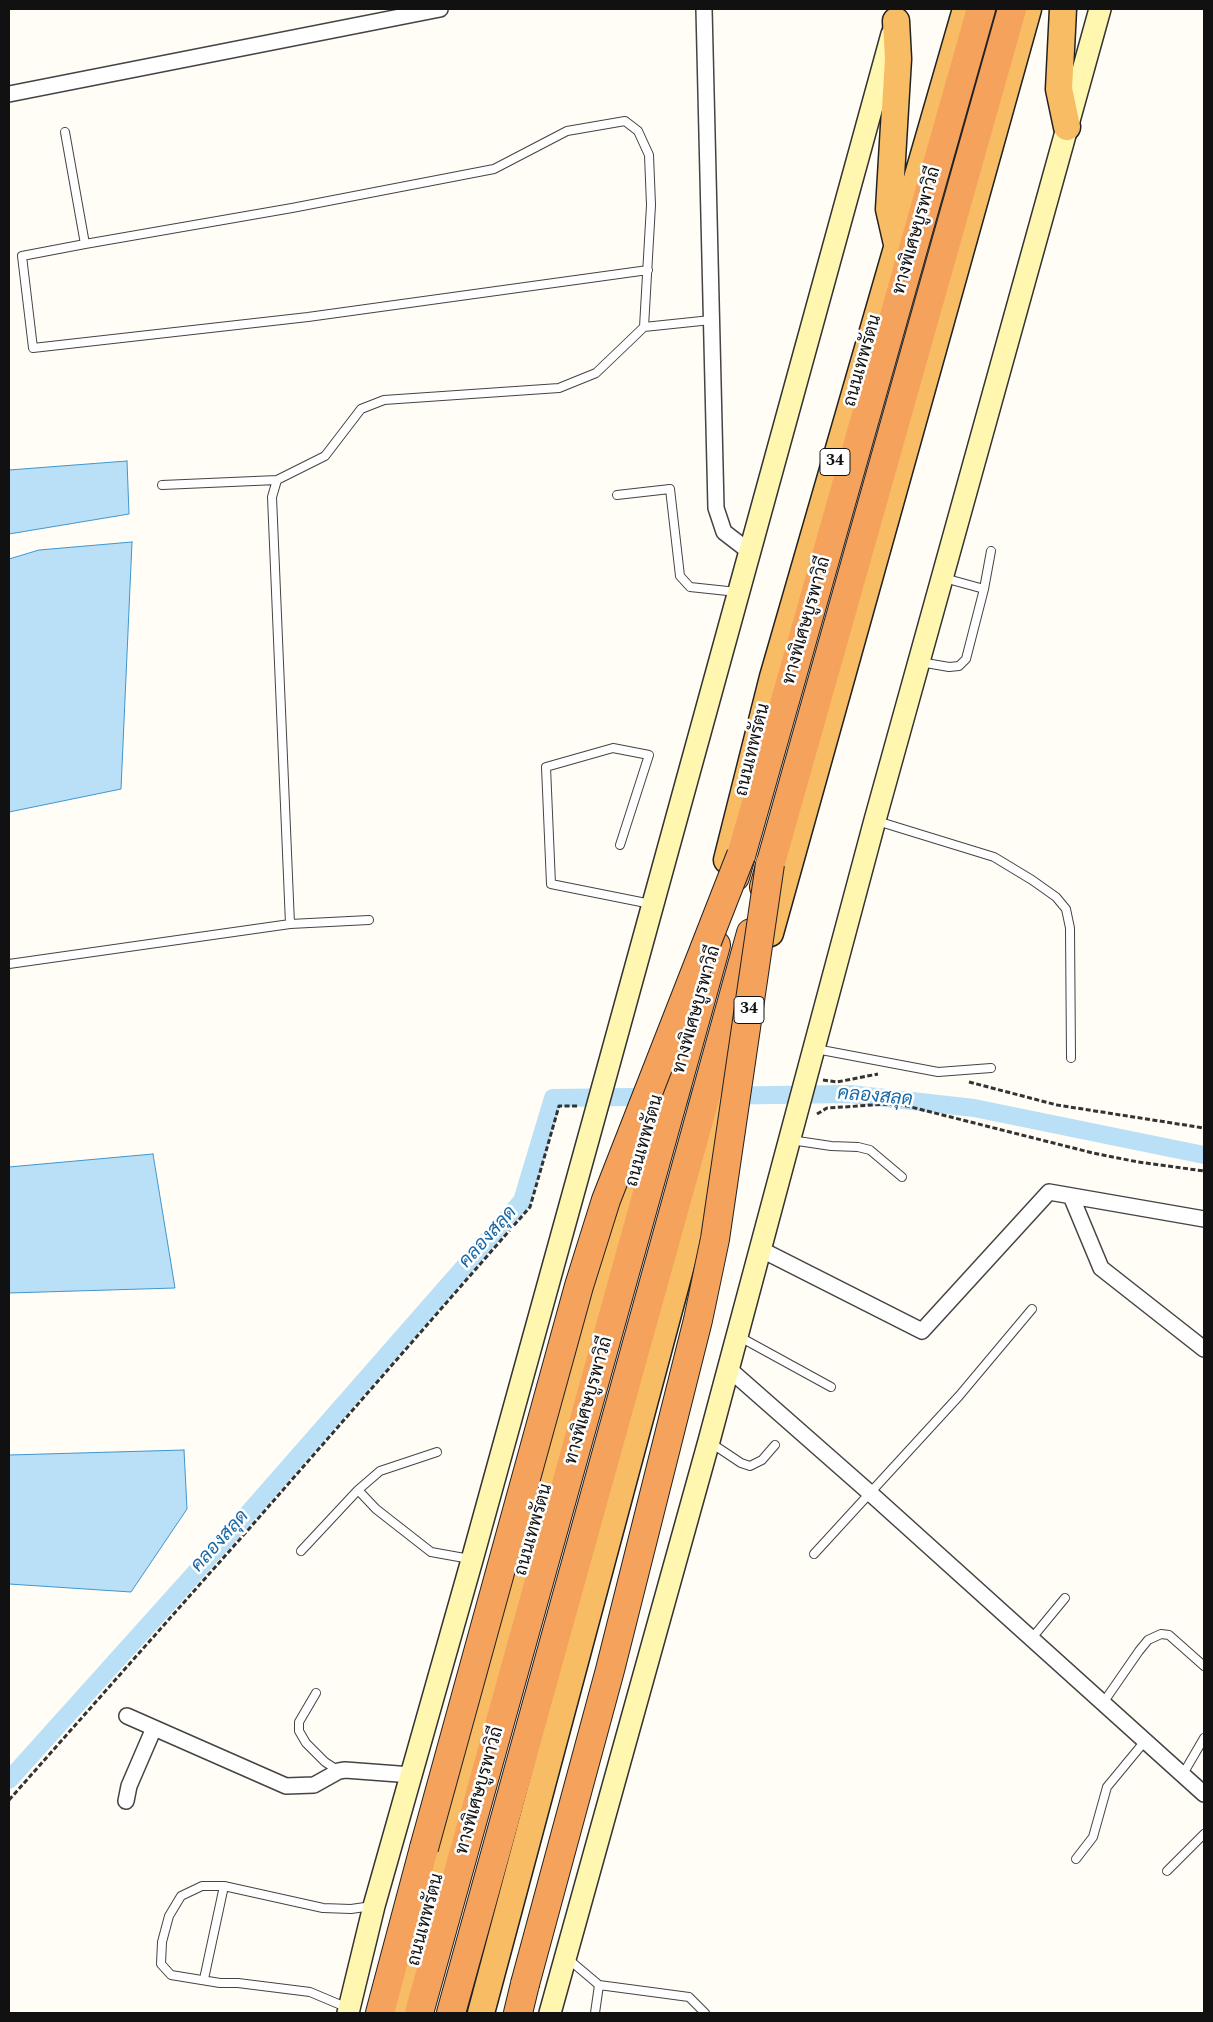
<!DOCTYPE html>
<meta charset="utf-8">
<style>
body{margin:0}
#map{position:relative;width:1213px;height:2022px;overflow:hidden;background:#fffdf5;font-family:Spectral,serif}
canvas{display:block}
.frame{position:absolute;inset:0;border:10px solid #111;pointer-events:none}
</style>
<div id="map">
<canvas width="1213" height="2022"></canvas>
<div class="frame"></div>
</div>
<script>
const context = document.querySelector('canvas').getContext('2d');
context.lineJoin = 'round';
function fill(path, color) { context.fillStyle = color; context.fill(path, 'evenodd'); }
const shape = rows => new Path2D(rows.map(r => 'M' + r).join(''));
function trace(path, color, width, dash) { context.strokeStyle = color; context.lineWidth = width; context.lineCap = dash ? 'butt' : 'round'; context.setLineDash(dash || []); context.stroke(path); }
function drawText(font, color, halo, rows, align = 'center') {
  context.font = font + ' Spectral,Sarabun,serif'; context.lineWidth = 5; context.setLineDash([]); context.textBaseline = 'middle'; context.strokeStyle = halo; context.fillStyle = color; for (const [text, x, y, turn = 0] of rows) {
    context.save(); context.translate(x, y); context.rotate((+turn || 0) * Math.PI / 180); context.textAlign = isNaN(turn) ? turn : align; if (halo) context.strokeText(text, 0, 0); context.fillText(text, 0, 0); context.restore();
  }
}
const water = shape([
 [127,461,129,514,9,534,9,470,127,461],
 [132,542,121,789,9,812,9,559,39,550,132,542],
 [153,1154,175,1288,9,1293,9,1167,153,1154],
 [184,1450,187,1509,131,1592,9,1584,9,1455,184,1450]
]);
fill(water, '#b9e0f7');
trace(water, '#3f96cf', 1);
trace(shape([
 [9,1780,231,1533,522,1201,553,1098,850,1094,974,1108,1204,1155]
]), '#b9e0f7', 18);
const service = shape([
 [65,132,85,244,22,256,33,348,308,317,648,270],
 [85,244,292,208,494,169,567,131,625,121,638,131,649,155,651,205,644,327],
 [162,485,277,480],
 [617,495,670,489,680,576,690,587,737,592],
 [944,578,984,589],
 [920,662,949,667,959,666,966,659,984,589,991,551],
 [877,821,994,857,1032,880,1056,897,1066,909,1070,928,1071,1058],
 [620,845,649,755,613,748,546,767,551,884,651,904],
 [290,924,369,920],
 [9,964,290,924,272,497,277,480,325,456,361,409,384,400,559,388,596,373,644,327,711,320],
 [816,1049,938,1072,991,1068],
 [791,1140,831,1146,858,1147,870,1150,902,1177],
 [738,1336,831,1387],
 [711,1443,741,1463,750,1466,762,1460,775,1445],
 [437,1452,380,1471,358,1490,376,1509,431,1552,470,1559],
 [301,1551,358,1490],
 [814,1554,959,1396,1032,1309],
 [1032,1638,1065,1598],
 [316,1693,299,1722,299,1731,306,1743,325,1762,339,1771],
 [1103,1703,1139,1651,1148,1640,1161,1634,1169,1635,1204,1666],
 [1183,1774,1204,1738],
 [1076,1859,1093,1837,1107,1787,1145,1741],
 [1167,1871,1204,1834],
 [567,1958,599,1985,595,2013],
 [204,1979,224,1886],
 [599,1985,689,1997,705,2013],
 [348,2008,310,1992,238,1983,220,1983,171,1975,161,1964,162,1942,169,1916,181,1896,202,1886,224,1886,323,1908,351,1909,372,1906]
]);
const minor = shape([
 [704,9,716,508,724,532,750,552],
 [9,94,440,9],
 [1071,1196,1101,1268,1204,1349],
 [760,1249,922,1331,1049,1192,1204,1219],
 [729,1369,870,1493,1204,1794],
 [127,1716,286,1786,314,1785,339,1771,345,1770,412,1775],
 [126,1801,129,1786,154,1728]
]);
const secondary = shape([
 [348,2013,374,1906,472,1560,609,1064,892,34],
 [550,2013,709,1441,875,820,1100,9]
]);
const trunk = shape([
 [1063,9,1059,89,1067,127],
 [896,21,898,59,889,209,897,244],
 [727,860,773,677,966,9],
 [770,933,1028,9],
 [401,2013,544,1497,661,1087],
 [481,2013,727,1093]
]);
const motorway = shape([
 [735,877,981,9],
 [764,887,1012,9],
 [380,2013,424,1848],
 [419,2013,716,945],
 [451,2013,751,933],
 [518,2013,525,1984]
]);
trace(service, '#444', 10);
trace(minor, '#444', 18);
trace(secondary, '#333', 24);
trace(trunk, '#222', 29);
trace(motorway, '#222', 30);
trace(shape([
 [823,1080,837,1082,878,1074],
 [969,1082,1057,1105,1204,1128],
 [817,1114,827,1108,844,1107,886,1104,907,1106,1093,1153,1138,1162,1204,1171],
 [9,1800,248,1530,530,1207,559,1106,578,1106]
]), '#333', 3, [5, 2.5]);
trace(service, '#fff', 8);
trace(minor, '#fff', 15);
trace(secondary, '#fff6b0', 21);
trace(trunk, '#f7bc64', 26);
trace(motorway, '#f5a25d', 28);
const motorwayBridge = shape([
 [424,1848,579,1286,606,1200,741,855],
 [525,1984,610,1670,698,1320,715,1239,770,864]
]);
trace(motorwayBridge, '#222', 30, []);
trace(motorwayBridge, '#f5a25d', 28);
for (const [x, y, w] of [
 [835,462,30],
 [749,1010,30]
]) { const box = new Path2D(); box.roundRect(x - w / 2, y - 13.5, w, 27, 4); context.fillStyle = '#fff'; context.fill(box); trace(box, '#111', 1); }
drawText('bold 16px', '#111', null, [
 ["34",835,462],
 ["34",749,1010]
]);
drawText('18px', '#111', '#fff', [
 ["ทางพิเศษบูรพาวิถี",918,231,-74],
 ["ถนนเทพรัตน",864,361,-74],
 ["ทางพิเศษบูรพาวิถี",808,621,-74],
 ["ถนนเทพรัตน",754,750,-76],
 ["ทางพิเศษบูรพาวิถี",698,1010,-74],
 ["ถนนเทพรัตน",646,1141,-74],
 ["ทางพิเศษบูรพาวิถี",590,1401,-74],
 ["ถนนเทพรัตน",535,1530,-74],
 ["ทางพิเศษบูรพาวิถี",481,1791,-74],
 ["ถนนเทพรัตน",427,1920,-75]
]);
drawText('italic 19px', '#1768a6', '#fff', [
 ["คลองสลุด",875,1098,5],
 ["คลองสลุด",489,1238,-48],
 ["คลองสลุด",221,1542,-48]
]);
</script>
